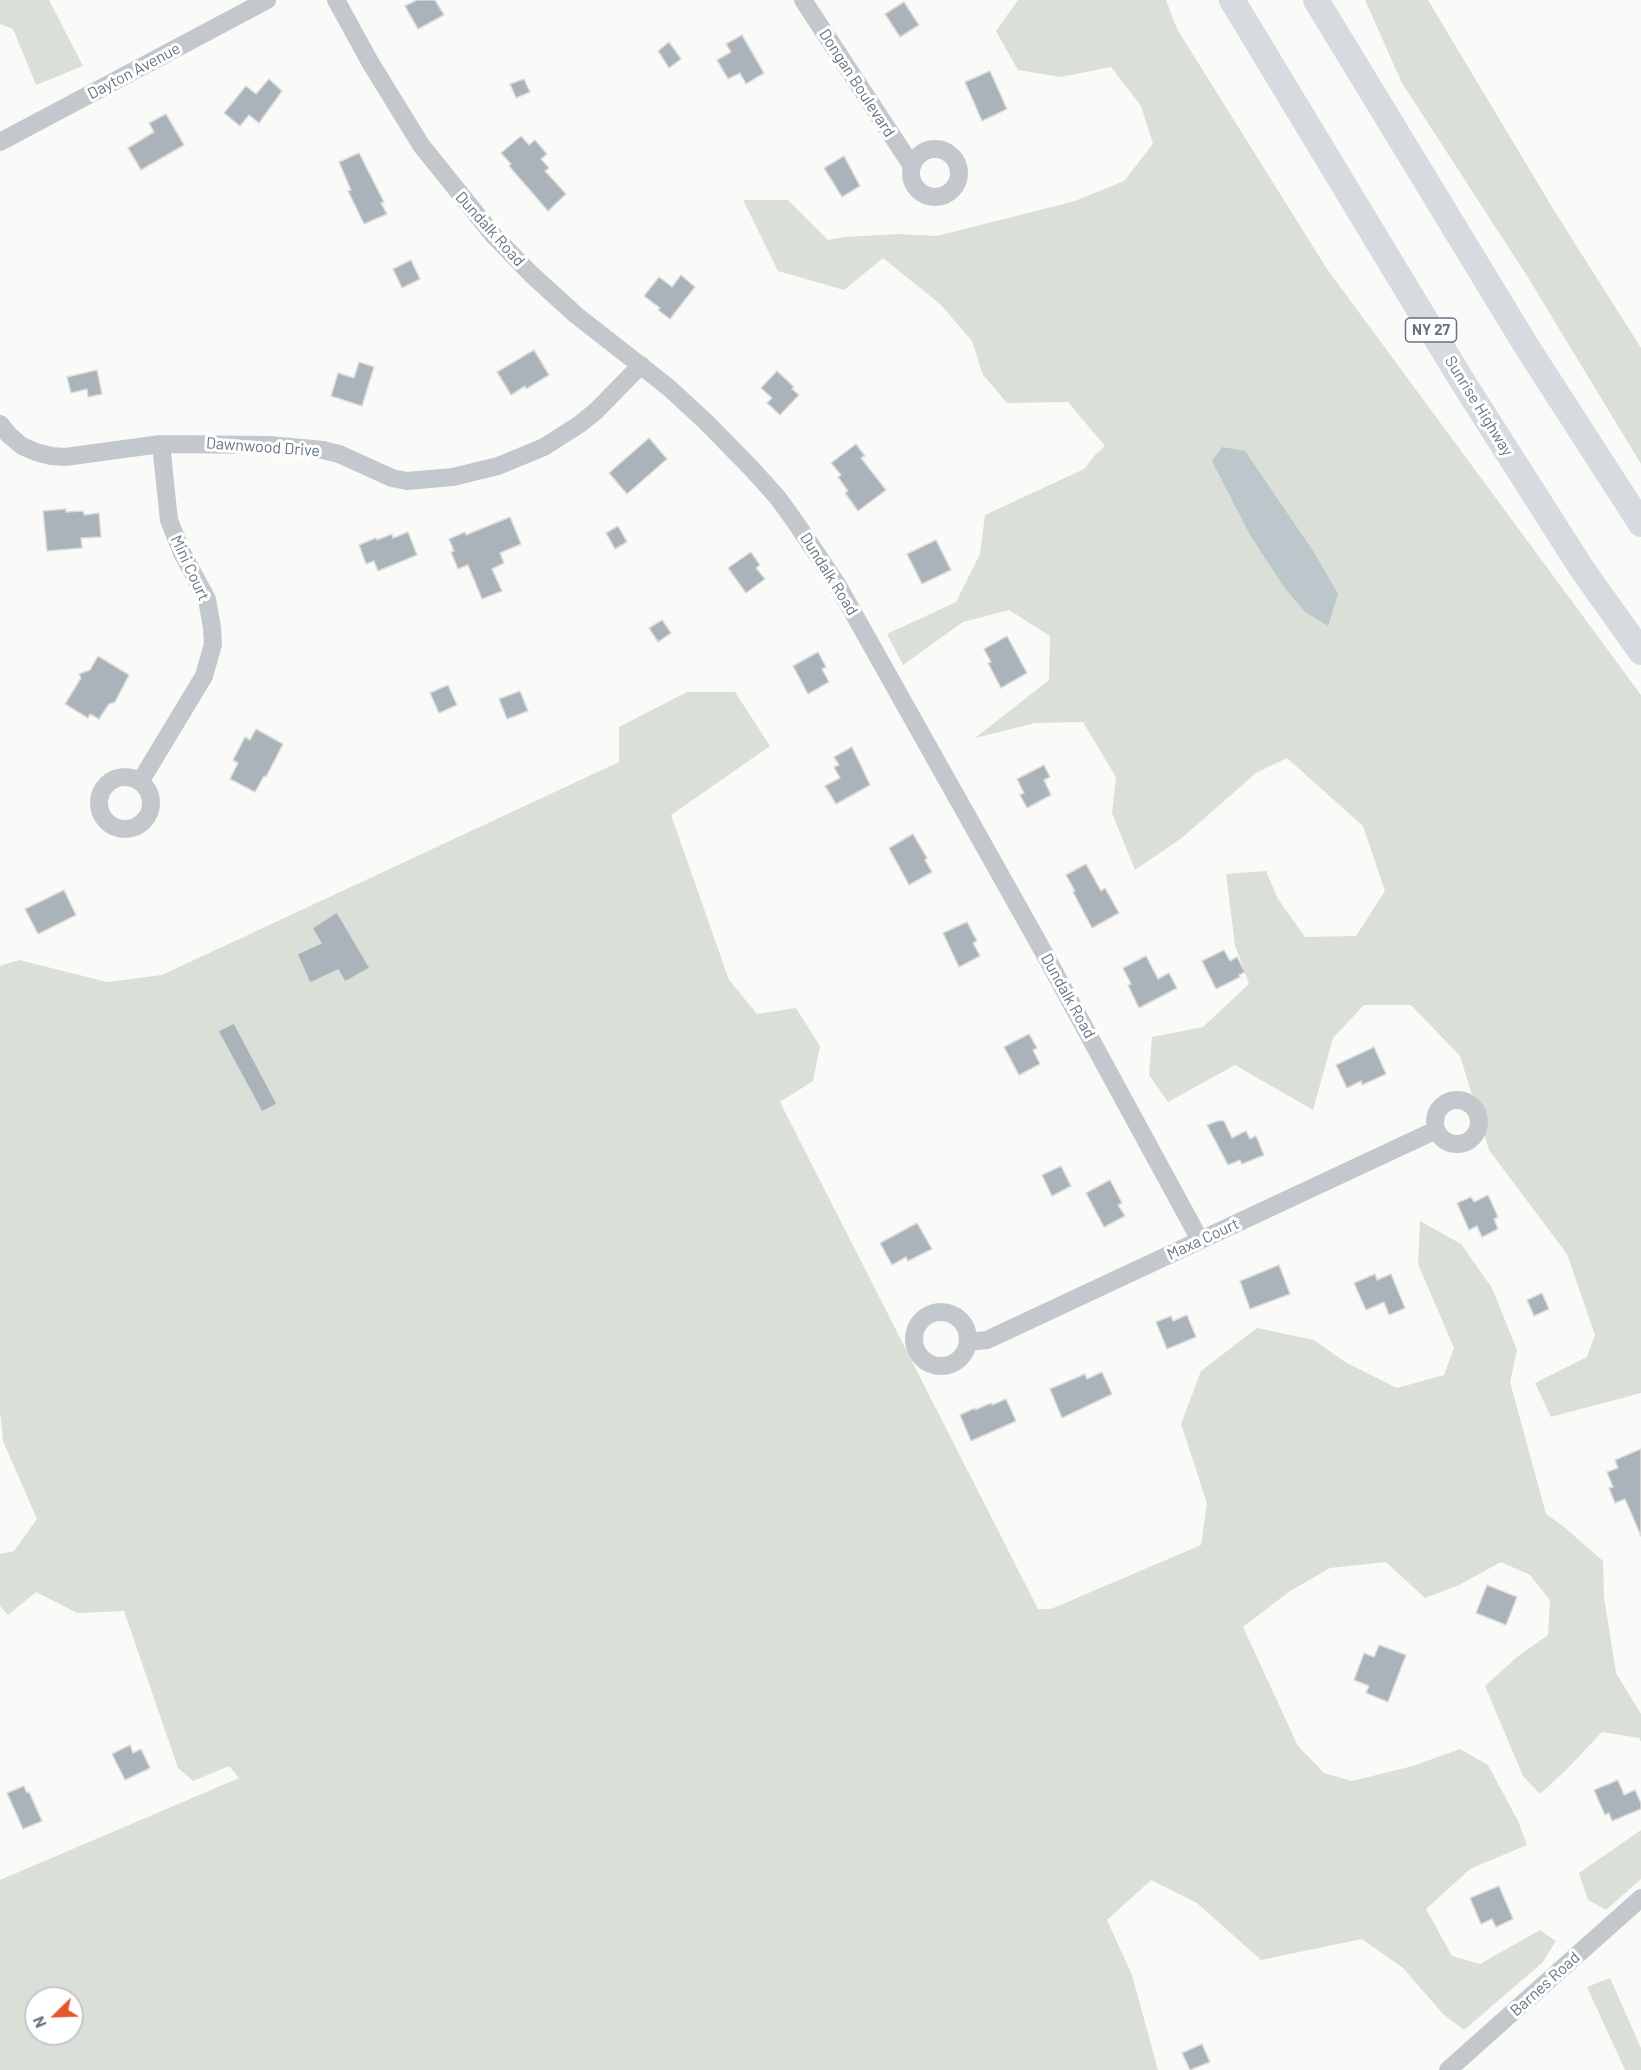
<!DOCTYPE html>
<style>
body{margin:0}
#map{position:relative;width:1641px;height:2070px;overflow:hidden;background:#fafaf8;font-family:Barlow,sans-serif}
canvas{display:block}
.north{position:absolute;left:24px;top:1986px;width:60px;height:60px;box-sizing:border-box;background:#fff;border:2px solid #c1c8cd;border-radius:50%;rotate:247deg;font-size:16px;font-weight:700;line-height:24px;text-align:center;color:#657683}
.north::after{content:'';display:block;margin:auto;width:21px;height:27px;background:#e4572e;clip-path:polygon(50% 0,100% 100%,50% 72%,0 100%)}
</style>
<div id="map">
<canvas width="1641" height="2070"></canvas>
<div class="north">N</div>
</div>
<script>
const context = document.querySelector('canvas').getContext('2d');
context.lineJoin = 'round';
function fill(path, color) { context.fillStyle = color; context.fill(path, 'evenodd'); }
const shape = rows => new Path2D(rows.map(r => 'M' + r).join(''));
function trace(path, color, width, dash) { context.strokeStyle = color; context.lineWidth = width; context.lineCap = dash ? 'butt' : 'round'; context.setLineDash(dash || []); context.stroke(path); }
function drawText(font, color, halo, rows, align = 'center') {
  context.font = font + ' Barlow,sans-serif'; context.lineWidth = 6; context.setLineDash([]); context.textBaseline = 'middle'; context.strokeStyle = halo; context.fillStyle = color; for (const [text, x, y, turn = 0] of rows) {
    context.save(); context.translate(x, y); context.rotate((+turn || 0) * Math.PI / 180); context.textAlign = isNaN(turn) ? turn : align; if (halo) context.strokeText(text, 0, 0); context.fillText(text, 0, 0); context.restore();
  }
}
fill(shape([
 [0,0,49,0,83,66,36,85,13,29,0,24],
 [1018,0,1166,0,1177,29,1327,269,1641,695,1641,1393,1551,1417,1535,1383,1587,1357,1595,1335,1567,1254,1489,1150,1460,1056,1411,1005,1364,1005,1333,1038,1313,1110,1235,1065,1168,1102,1149,1075,1152,1037,1203,1027,1249,984,1235,945,1226,874,1266,871,1278,899,1305,937,1356,936,1385,891,1363,826,1287,758,1256,773,1183,837,1135,870,1112,813,1116,777,1083,722,1035,723,975,738,1049,680,1050,636,1009,610,963,622,903,665,887,634,956,602,980,554,985,515,1084,469,1095,455,1105,446,1068,402,1007,403,983,375,972,341,940,304,883,258,844,290,778,271,743,200,788,200,828,240,845,237,899,234,937,236,1075,201,1124,181,1153,144,1141,106,1111,67,1061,77,1018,70,996,31],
 [1365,0,1428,0,1555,212,1641,348,1641,464,1529,279,1402,83],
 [687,692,735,692,770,746,671,815,729,980,757,1014,796,1008,820,1046,813,1081,780,1102,1038,1609,1051,1609,1201,1545,1207,1503,1181,1424,1201,1371,1257,1328,1314,1340,1345,1362,1397,1388,1444,1375,1454,1348,1418,1264,1420,1221,1461,1244,1492,1288,1517,1350,1510,1382,1546,1514,1564,1527,1603,1561,1604,1597,1616,1673,1641,1714,1641,1742,1639,1738,1602,1732,1567,1769,1540,1794,1523,1776,1485,1686,1517,1657,1548,1635,1550,1600,1530,1575,1501,1562,1459,1585,1425,1598,1386,1562,1330,1568,1290,1591,1243,1627,1298,1746,1324,1773,1352,1781,1413,1766,1460,1749,1488,1765,1518,1821,1527,1845,1470,1869,1426,1909,1452,1956,1480,1964,1540,1930,1556,1941,1542,1963,1464,2030,1443,2014,1403,1968,1362,1939,1261,1960,1197,1903,1151,1880,1107,1920,1132,1975,1158,2070,0,2070,0,1880,239,1778,229,1766,193,1781,178,1768,124,1611,77,1613,36,1592,8,1615,0,1606,0,1554,14,1551,37,1519,3,1441,0,1411,0,966,19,960,107,982,162,975,619,762,619,727],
 [36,1998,72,1998,72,2034,36,2034],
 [1641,1830,1641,1879,1606,1910,1588,1900,1579,1873],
 [1610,1978,1641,2048,1641,2070,1625,2070,1587,1987]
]), '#dadfd7');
fill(shape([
 [1222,447,1245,451,1315,554,1338,594,1328,626,1305,612,1284,587,1250,535,1212,461]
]), '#bbc7cb');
const building = shape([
 [417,0,435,0,444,15,418,29,405,6,417,0],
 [904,2,919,25,900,37,885,14,904,2],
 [742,35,764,73,746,84,740,73,728,79,717,60,731,52,726,44,742,35],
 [669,42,681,59,669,68,658,51,669,42],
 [990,71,1007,109,982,121,965,82,990,71],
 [269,79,282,91,259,123,249,115,240,126,224,113,246,86,256,94,269,79],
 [524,79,530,92,516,98,510,84,524,79],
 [166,114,184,145,141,170,128,148,154,132,149,123,166,114],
 [521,136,529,145,535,140,547,154,541,159,549,168,545,171,566,194,548,211,509,166,511,164,501,153,521,136],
 [359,153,384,202,381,203,387,214,364,224,348,191,351,190,339,162,359,153],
 [844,156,860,186,842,197,824,168,844,156],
 [411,260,420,279,402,288,393,269,411,260],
 [681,275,695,287,670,319,658,310,660,308,644,296,659,277,672,287,681,275],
 [534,350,549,375,526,389,525,386,511,395,497,372,534,350],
 [359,362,374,367,362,406,331,396,338,373,354,378,359,362],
 [97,370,102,394,88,397,87,389,71,393,67,377,97,370],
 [777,371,794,387,792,389,799,395,780,415,767,403,772,398,761,388,777,371],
 [649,438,667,459,627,494,609,473,649,438],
 [856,444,865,456,861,458,886,490,858,511,845,493,848,491,838,477,841,475,831,463,856,444],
 [66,509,66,512,83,511,84,515,99,513,101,537,81,538,82,548,47,551,43,511,66,509],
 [510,517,521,544,500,553,504,563,492,569,502,591,482,599,468,565,458,569,451,552,454,551,449,539,465,532,466,535,510,517],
 [618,526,627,542,615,549,606,533,618,526],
 [408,532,417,555,378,571,374,561,366,564,359,545,376,538,377,540,392,534,393,538,408,532],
 [936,540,951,570,922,584,907,554,936,540],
 [751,552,760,565,756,568,765,579,746,593,728,568,751,552],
 [662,620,671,633,658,642,649,628,662,620],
 [1007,636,1027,673,1001,688,988,663,991,662,984,649,1007,636],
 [818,652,826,667,822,669,829,682,808,694,793,666,818,652],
 [98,656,129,675,115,702,109,704,99,719,90,714,88,718,65,704,81,678,79,674,90,670,98,656],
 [448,685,457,705,439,713,430,693,448,685],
 [520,691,528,711,507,719,499,699,520,691],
 [256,729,283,744,266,777,264,776,255,792,230,779,238,763,233,760,245,737,250,740,256,729],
 [852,747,870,785,836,804,825,786,840,778,834,767,839,765,834,757,852,747],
 [1044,765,1050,777,1044,780,1051,795,1027,808,1020,795,1024,793,1017,779,1044,765],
 [913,834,927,858,925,860,932,872,909,885,889,848,913,834],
 [1086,864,1101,891,1105,888,1119,913,1092,928,1073,892,1075,891,1066,875,1086,864],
 [64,890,76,915,38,934,25,909,64,890],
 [337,912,370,968,345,982,338,970,310,983,297,954,321,943,312,928,337,912],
 [967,922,977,941,973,943,980,956,959,967,943,933,967,922],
 [1224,950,1230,961,1237,957,1245,972,1239,975,1240,977,1216,989,1202,961,1224,950],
 [1146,956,1158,979,1169,973,1177,988,1139,1008,1128,985,1131,984,1123,968,1146,956],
 [234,1023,277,1104,262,1112,218,1031,234,1023],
 [1029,1034,1037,1048,1033,1050,1040,1064,1019,1075,1004,1047,1029,1034],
 [1374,1047,1386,1074,1362,1085,1361,1081,1347,1088,1336,1065,1374,1047],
 [1218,1121,1224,1121,1232,1138,1246,1131,1250,1139,1256,1136,1264,1155,1242,1164,1240,1160,1228,1165,1207,1125,1218,1121],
 [1061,1166,1071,1186,1052,1196,1042,1175,1061,1166],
 [1110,1180,1122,1203,1118,1205,1125,1216,1104,1227,1086,1193,1110,1180],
 [1488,1195,1498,1217,1494,1219,1498,1229,1482,1237,1477,1226,1469,1230,1457,1203,1471,1197,1474,1202,1488,1195],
 [917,1223,932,1249,908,1261,906,1257,892,1265,880,1243,917,1223],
 [1279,1265,1290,1294,1250,1309,1240,1281,1279,1265],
 [1375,1274,1377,1280,1391,1274,1405,1308,1389,1315,1384,1302,1366,1310,1354,1283,1375,1274],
 [1542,1293,1549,1309,1534,1316,1527,1300,1542,1293],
 [1187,1315,1196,1337,1167,1349,1156,1322,1171,1316,1173,1321,1187,1315],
 [1102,1372,1112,1394,1062,1418,1050,1389,1085,1374,1087,1379,1102,1372],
 [1006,1399,1016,1421,971,1441,960,1415,975,1408,975,1410,991,1403,992,1405,1006,1399],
 [1641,1449,1641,1536,1625,1499,1615,1503,1609,1488,1613,1487,1607,1472,1618,1468,1615,1460,1641,1449],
 [1487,1585,1517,1597,1506,1625,1476,1613,1487,1585],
 [1379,1645,1406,1655,1388,1702,1366,1693,1369,1686,1354,1680,1364,1653,1374,1657,1379,1645],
 [130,1745,133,1753,141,1749,150,1768,125,1780,112,1754,130,1745],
 [1618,1780,1624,1795,1635,1790,1641,1803,1641,1809,1612,1821,1609,1813,1605,1815,1594,1790,1618,1780],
 [24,1786,27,1793,29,1792,42,1821,23,1829,7,1793,24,1786],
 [1499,1886,1513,1919,1496,1927,1492,1919,1481,1924,1470,1898,1499,1886],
 [1202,2044,1210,2062,1190,2070,1182,2053,1202,2044]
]);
fill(building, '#aab3b9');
trace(building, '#dcdcda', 1.5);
trace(shape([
 [336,0,370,62,421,145,494,236,531,274,576,315,668,387,706,422,752,469,778,498,796,523,837,584,1038,942,1200,1240],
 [803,0,912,166],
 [0,142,267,0],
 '911 173a24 24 0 1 1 48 0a24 24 0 1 1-48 0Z',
 [0,424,9,435,22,446,36,452,51,456,65,457,161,444,270,445,323,450,339,454,392,478,407,481,453,477,498,466,544,447,580,424,596,411,641,365],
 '99 803a26 26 0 1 1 52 0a26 26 0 1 1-52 0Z',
 [140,782,204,676,213,644,212,628,207,599,182,553,169,520,161,444],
 '1435 1122a22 22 0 1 1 44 0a22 22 0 1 1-44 0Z',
 '914 1339a27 27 0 1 1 54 0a27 27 0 1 1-54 0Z',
 [968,1342,987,1340,1436,1130],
 [1448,2070,1641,1898]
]), '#c3c8cc', 18);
trace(shape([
 [1232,0,1461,379,1582,569,1641,652],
 [1316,0,1527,347,1641,524]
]), '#d6dbdf', 26);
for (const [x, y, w] of [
 [1431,330,51]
]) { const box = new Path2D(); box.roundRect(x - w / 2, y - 12, w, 24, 4.5); context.fillStyle = '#fff'; context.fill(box); trace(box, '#657683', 1.5); }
drawText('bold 15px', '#657683', null, [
 ["NY 27",1431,330]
]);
drawText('16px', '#657683', '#fff', [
 ["Dayton Avenue",134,71,-28],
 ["Dongan Boulevard",857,83,57],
 ["Dundalk Road",490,229,48],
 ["Sunrise Highway",1479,406,58],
 ["Dawnwood Drive",263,447,4],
 ["Mini Court",190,568,65],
 ["Dundalk Road",829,574,58],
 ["Dundalk Road",1068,996,61],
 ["Maxa Court",1203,1239,-25],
 ["Barnes Road",1545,1984,-42]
]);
</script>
